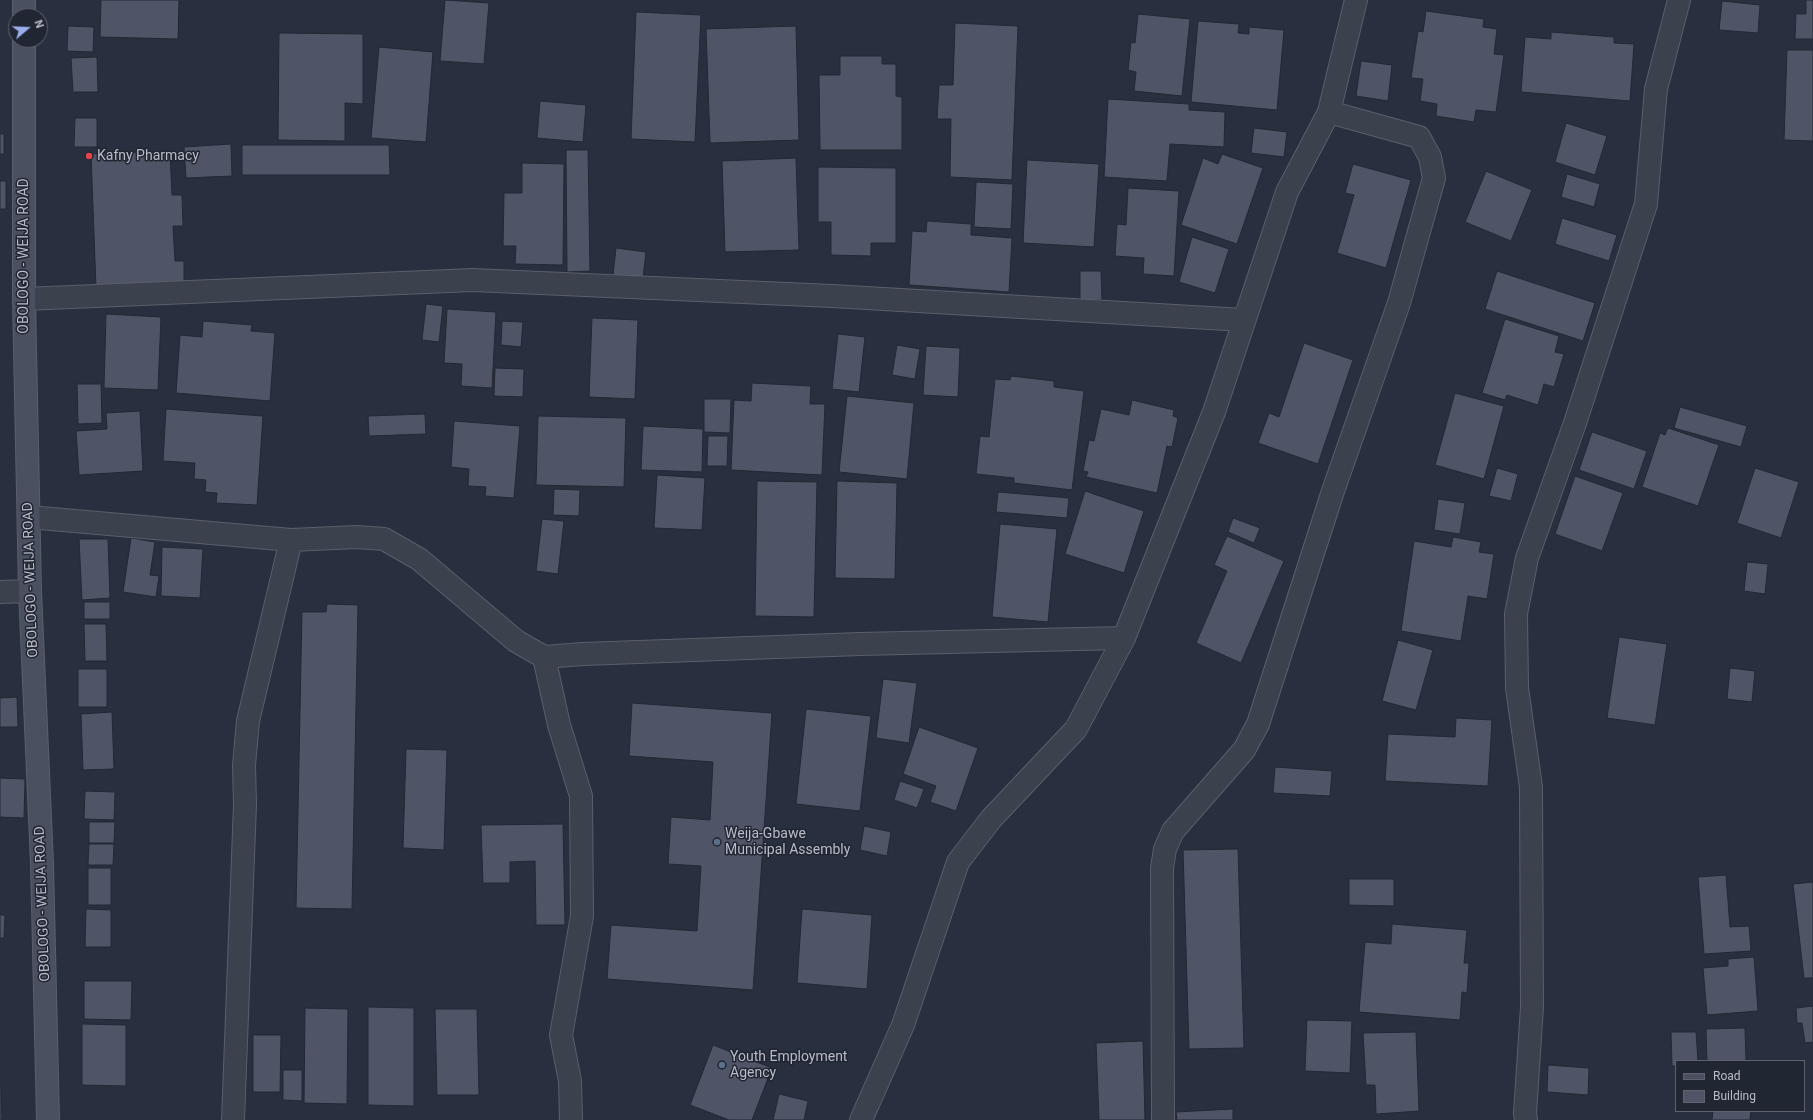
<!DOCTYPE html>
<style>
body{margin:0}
#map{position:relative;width:1813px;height:1120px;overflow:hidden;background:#282f3e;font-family:Roboto,sans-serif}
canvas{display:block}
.legend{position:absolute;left:1675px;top:1060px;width:130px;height:52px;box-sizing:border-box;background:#212633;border:1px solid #5e626f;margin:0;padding:5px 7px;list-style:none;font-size:12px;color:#b9bcc8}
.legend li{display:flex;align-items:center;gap:8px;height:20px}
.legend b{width:20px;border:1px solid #5e626f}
.north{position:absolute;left:8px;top:8px;width:40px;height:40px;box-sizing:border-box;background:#212633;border:1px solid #5e626f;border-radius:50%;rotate:71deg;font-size:11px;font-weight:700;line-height:16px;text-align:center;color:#b9bcc8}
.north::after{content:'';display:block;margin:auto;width:14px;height:18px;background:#99aeed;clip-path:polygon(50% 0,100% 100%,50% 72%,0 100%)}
</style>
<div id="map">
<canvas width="1813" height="1120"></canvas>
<ul class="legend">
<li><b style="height:5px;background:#4b5060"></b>Road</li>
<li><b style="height:11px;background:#4f5566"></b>Building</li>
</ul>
<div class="north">N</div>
</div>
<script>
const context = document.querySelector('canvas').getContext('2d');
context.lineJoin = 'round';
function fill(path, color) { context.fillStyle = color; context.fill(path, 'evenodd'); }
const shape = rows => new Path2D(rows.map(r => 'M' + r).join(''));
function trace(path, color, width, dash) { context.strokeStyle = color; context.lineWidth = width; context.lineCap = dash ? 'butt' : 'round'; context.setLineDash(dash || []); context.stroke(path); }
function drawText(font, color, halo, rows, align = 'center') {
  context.font = font + ' Roboto,sans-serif'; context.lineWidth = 3; context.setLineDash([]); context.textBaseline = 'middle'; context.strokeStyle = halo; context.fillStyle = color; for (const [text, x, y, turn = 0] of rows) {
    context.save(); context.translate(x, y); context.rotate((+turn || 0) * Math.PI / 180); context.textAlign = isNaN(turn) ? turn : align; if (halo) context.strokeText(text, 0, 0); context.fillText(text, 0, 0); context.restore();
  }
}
const building = shape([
 [101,0,179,0,178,39,100,37,101,0],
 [445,0,489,3,484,64,440,61,445,0],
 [1806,0,1813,0,1813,39,1795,39,1796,14,1806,14,1806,0],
 [1722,1,1760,5,1758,33,1719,30,1722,1],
 [1426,11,1484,19,1483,27,1497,29,1494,54,1504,55,1496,112,1476,110,1474,122,1436,116,1437,104,1420,101,1423,79,1411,78,1418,31,1423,32,1426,11],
 [636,12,701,15,695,142,631,139,636,12],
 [1138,14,1190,19,1182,96,1134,91,1136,72,1128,70,1131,42,1135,43,1138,14],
 [1198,21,1239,24,1238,33,1249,34,1249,27,1284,30,1277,110,1191,102,1198,21],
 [955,23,1018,26,1012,180,950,177,951,119,937,119,939,85,953,85,955,23],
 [68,26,94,27,93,52,67,51,68,26],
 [796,26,799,140,710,143,706,29,796,26],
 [1551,32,1614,37,1614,43,1634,44,1630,101,1521,92,1525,37,1551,39,1551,32],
 [279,33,363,34,363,104,345,103,345,141,278,140,279,33],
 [379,47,433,52,426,142,371,138,379,47],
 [1787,50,1813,50,1813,141,1784,140,1787,50],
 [840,56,882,56,882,64,896,64,896,96,902,97,902,150,820,150,819,75,840,75,840,56],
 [97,57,98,92,73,92,71,58,97,57],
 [1361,61,1392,65,1388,101,1356,96,1361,61],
 [1108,99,1189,104,1189,110,1225,112,1224,147,1170,144,1167,181,1104,177,1108,99],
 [540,101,586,105,583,142,537,138,540,101],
 [75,118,97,118,97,147,74,147,75,118],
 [1566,123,1607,136,1595,175,1555,162,1566,123],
 [1254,128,1287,132,1284,157,1251,153,1254,128],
 [0,134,4,134,4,154,0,154,0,134],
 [231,144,232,176,186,178,184,147,231,144],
 [242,145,389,145,390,175,242,175,242,145],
 [566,150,588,150,590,271,567,272,566,150],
 [170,151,172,195,182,195,183,226,173,226,175,261,184,261,184,285,96,288,91,154,170,151],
 [1222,154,1263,168,1237,244,1181,225,1203,158,1218,164,1222,154],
 [796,158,799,250,725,252,722,161,796,158],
 [1027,160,1099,164,1094,247,1023,243,1027,160],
 [522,163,564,164,563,265,515,264,516,246,503,246,504,193,522,193,522,163],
 [1353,164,1411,180,1386,268,1337,253,1354,195,1345,193,1353,164],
 [818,167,896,168,896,243,871,243,871,256,831,255,831,222,818,222,818,167],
 [1486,171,1532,190,1511,241,1465,222,1486,171],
 [1567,174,1600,184,1594,207,1561,197,1567,174],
 [0,181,6,181,6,209,0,209,0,181],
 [976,182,1013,184,1011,229,974,227,976,182],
 [1128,188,1179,191,1174,276,1143,274,1144,258,1115,256,1117,224,1126,225,1128,188],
 [1562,218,1617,235,1609,261,1555,244,1562,218],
 [927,221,971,224,971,235,1012,238,1009,292,909,285,912,231,926,232,927,221],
 [1192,237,1229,249,1215,293,1179,282,1192,237],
 [616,248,646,252,643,278,613,275,616,248],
 [1080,271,1101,271,1102,300,1080,300,1080,271],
 [1497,271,1595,303,1583,341,1485,309,1497,271],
 [426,304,443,306,439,342,422,340,426,304],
 [447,309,496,312,492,388,461,386,462,364,444,363,447,309],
 [106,314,161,317,158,390,104,388,106,314],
 [592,318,638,320,635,399,589,397,592,318],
 [1505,319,1559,336,1555,352,1564,354,1554,387,1544,384,1538,405,1507,395,1505,400,1482,393,1505,319],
 [203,321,252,325,251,331,275,333,270,401,176,393,180,335,202,337,203,321],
 [502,321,523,322,521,347,501,345,502,321],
 [838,334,865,337,859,392,832,389,838,334],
 [1304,343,1353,360,1318,464,1258,443,1269,413,1279,417,1304,343],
 [897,345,920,349,915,379,892,375,897,345],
 [926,346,960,348,958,397,923,395,926,346],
 [495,368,524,369,523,397,494,396,495,368],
 [1011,376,1054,381,1054,387,1084,391,1072,490,1014,483,1014,478,976,474,980,436,989,437,995,379,1010,380,1011,376],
 [752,383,811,386,810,404,825,404,822,475,731,470,734,400,751,401,752,383],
 [77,384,101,384,102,423,78,424,77,384],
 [1455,393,1504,406,1484,479,1435,465,1455,393],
 [847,396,914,403,907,479,839,472,847,396],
 [704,399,731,399,730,433,704,432,704,399],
 [1132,400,1174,410,1173,416,1178,418,1172,447,1167,446,1157,493,1086,477,1088,472,1083,471,1089,440,1094,441,1101,409,1129,415,1132,400],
 [1680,407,1747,426,1741,447,1674,428,1680,407],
 [166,409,263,416,257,505,216,503,217,493,205,492,206,480,194,479,195,463,163,461,166,409],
 [140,411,143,471,79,475,76,431,107,429,106,413,140,411],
 [425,414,426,434,369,436,368,416,425,414],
 [538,416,626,418,624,487,536,485,538,416],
 [454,421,520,426,514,498,485,496,486,487,468,486,469,469,451,467,454,421],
 [643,426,703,429,702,472,641,470,643,426],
 [1668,428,1719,445,1698,506,1642,487,1660,433,1665,435,1668,428],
 [1592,432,1647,451,1634,489,1579,470,1592,432],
 [708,436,728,436,727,466,707,466,708,436],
 [1497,468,1518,474,1511,501,1489,496,1497,468],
 [1755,468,1799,482,1781,538,1737,523,1755,468],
 [657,475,705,478,702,530,654,528,657,475],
 [1575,476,1623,493,1602,551,1555,534,1575,476],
 [757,481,817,482,814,617,755,616,757,481],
 [837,481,897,483,895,579,835,578,837,481],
 [554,489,580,490,579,516,553,515,554,489],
 [1085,491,1144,511,1124,573,1065,554,1085,491],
 [998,492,1069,498,1067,518,996,512,998,492],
 [1438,499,1465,503,1460,534,1434,530,1438,499],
 [1233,518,1260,528,1254,543,1228,532,1233,518],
 [542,519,564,521,558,574,536,571,542,519],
 [1000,524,1057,529,1048,622,992,617,1000,524],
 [1227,536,1284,561,1241,663,1196,643,1227,571,1214,565,1227,536],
 [1453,537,1481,542,1479,552,1494,554,1487,599,1468,596,1461,641,1401,631,1414,541,1451,547,1453,537],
 [131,538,155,542,150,575,159,576,156,597,123,592,131,538],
 [79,539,108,539,110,598,82,600,79,539],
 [162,547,203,549,200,598,161,596,162,547],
 [1747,562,1768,564,1765,594,1744,591,1747,562],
 [84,602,110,602,110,619,84,619,84,602],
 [327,604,358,605,352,909,296,908,302,612,326,612,327,604],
 [84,624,106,624,107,661,85,661,84,624],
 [1619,637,1667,644,1655,725,1607,718,1619,637],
 [1398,640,1433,650,1416,710,1382,701,1398,640],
 [1730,668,1755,671,1752,702,1727,699,1730,668],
 [78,669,107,669,107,707,78,707,78,669],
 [883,679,917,683,909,743,876,738,883,679],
 [17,697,18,727,0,727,0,698,17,697],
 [632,703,772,713,753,990,607,979,611,925,697,931,701,866,668,864,671,817,710,820,713,762,629,756,632,703],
 [806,709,871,716,860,811,796,804,806,709],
 [112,712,114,769,83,770,81,714,112,712],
 [1456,718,1492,720,1488,786,1385,781,1388,734,1455,737,1456,718],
 [919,727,978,748,956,811,930,802,936,786,903,774,919,727],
 [406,749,447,750,444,850,403,848,406,749],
 [1275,767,1332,771,1330,796,1273,793,1275,767],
 [0,778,25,779,24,818,0,817,0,778],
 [900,781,924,789,917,808,894,800,900,781],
 [85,791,115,792,114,820,84,819,85,791],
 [89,822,115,822,114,843,89,843,89,822],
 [563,824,565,925,536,925,535,861,510,862,510,883,483,883,481,825,563,824],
 [864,826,891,832,887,856,860,850,864,826],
 [89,844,114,844,113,865,88,865,89,844],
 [1238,849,1244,1048,1189,1049,1183,850,1238,849],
 [88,868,111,868,111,905,88,905,88,868],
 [1726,875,1730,927,1749,926,1751,951,1704,954,1698,877,1726,875],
 [1349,879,1394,879,1394,906,1349,905,1349,879],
 [1813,882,1813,978,1804,978,1793,884,1813,882],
 [86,909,111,910,111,947,85,947,86,909],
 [802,909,872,915,867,989,797,983,802,909],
 [0,915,5,915,4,938,0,938,0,915],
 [1392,924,1467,930,1464,963,1469,963,1467,993,1462,992,1460,1020,1359,1012,1365,942,1391,944,1392,924],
 [1754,957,1758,1011,1707,1015,1703,968,1728,966,1728,959,1754,957],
 [84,981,132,981,131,1020,84,1019,84,981],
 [1813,1006,1813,1042,1805,1043,1802,1023,1797,1023,1796,1008,1813,1006],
 [368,1007,414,1008,414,1106,368,1105,368,1007],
 [305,1008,348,1009,347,1104,304,1103,305,1008],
 [435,1009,477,1009,479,1095,437,1095,435,1009],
 [1307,1020,1352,1021,1350,1073,1305,1071,1307,1020],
 [82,1024,126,1025,126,1086,82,1085,82,1024],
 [1745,1028,1746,1061,1707,1061,1706,1029,1745,1028],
 [1416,1032,1419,1111,1376,1114,1375,1085,1366,1085,1363,1033,1416,1032],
 [1671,1032,1696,1032,1698,1061,1676,1061,1676,1066,1672,1066,1671,1032],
 [253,1035,281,1035,280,1092,253,1092,253,1035],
 [1143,1041,1145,1120,1099,1120,1096,1043,1143,1041],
 [713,1045,772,1068,752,1120,729,1120,690,1105,713,1045],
 [1548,1065,1589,1068,1588,1095,1547,1092,1548,1065],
 [283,1070,302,1070,302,1101,283,1100,283,1070],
 [0,1085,1,1085,2,1120,0,1120,0,1085],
 [779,1094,808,1101,804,1120,773,1120,779,1094],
 [1233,1109,1233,1120,1177,1120,1176,1112,1233,1109],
 [1713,1111,1751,1111,1750,1120,1712,1120,1713,1111]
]);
fill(building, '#4f5566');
trace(building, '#232835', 1);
const street = shape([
 [24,299,473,280,832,296,1244,320],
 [29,517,291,540,357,537,384,539,419,559,516,641,544,657,583,654,860,644,1124,638],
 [0,592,30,591],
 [544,657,559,725,581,796,582,916,561,1035,570,1081,571,1120],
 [233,1120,245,804,244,765,248,721,291,540],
 [861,1120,903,1025,958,862,991,819,1076,729,1124,638,1214,412,1287,192,1329,112,1356,0],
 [1163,1120,1162,868,1165,849,1173,831,1244,750,1258,724,1333,491,1399,303,1434,178,1430,157,1419,137,1329,112],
 [1526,1120,1525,1113,1532,1007,1531,787,1517,688,1516,614,1527,558,1575,423,1646,204,1656,89,1679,0]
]);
const secondary = shape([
 [24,16,24,0],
 [24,40,24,299,30,591,42,863,48,1120]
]);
trace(street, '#5a5f6b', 24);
trace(secondary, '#5a5f6b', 24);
trace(street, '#3c414e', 22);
trace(secondary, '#4b5060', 22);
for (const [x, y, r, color] of [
 [89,156,4,"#e0444e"],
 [717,842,4,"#5c6f8a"],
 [722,1065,4,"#5c6f8a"]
]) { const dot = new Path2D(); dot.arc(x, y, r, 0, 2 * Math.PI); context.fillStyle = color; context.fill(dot); trace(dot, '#212633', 1.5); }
drawText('14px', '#b9bcc8', '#212633', [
 ["Kafny Pharmacy",97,156],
 ["Weija-Gbawe",725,834],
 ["Municipal Assembly",725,850],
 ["Youth Employment",730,1057],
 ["Agency",730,1073]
], 'left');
drawText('14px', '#b9bcc8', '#212633', [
 ["OBOLOGO - WEIJA ROAD",24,256,-90],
 ["OBOLOGO - WEIJA ROAD",31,580,-92],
 ["OBOLOGO - WEIJA ROAD",43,904,-92]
]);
</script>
